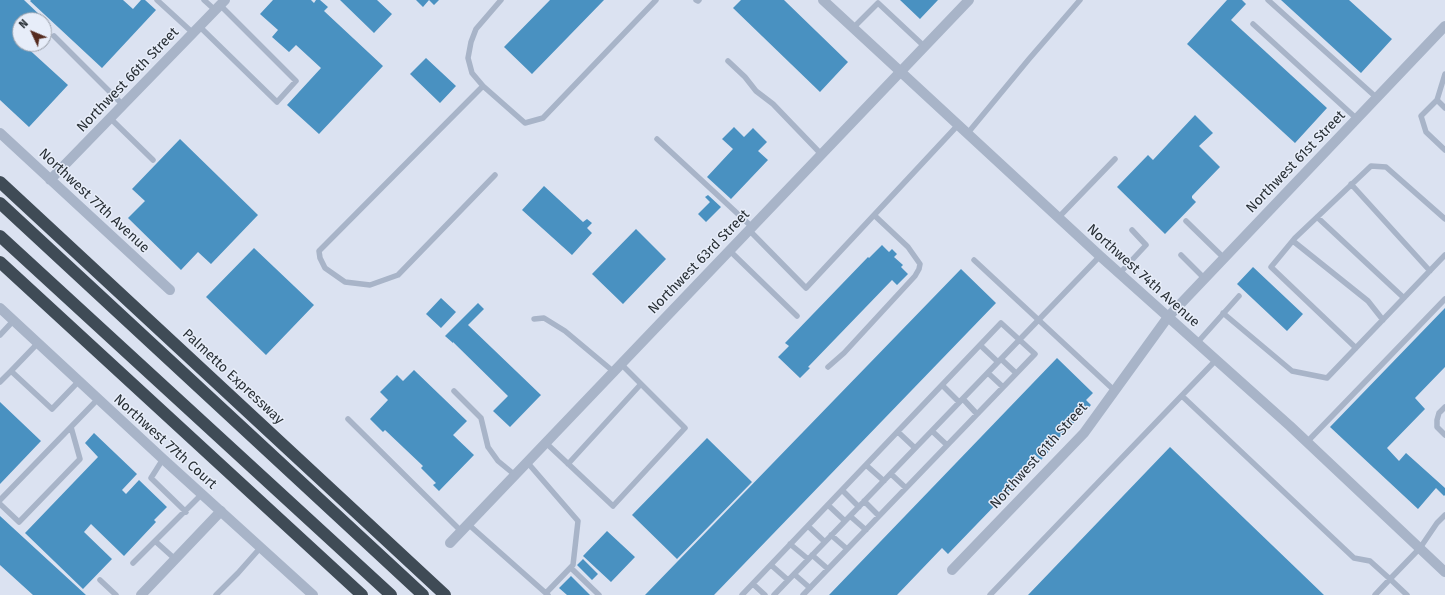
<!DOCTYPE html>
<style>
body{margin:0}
#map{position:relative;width:1445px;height:595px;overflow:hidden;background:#dbe2f1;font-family:"Fira Sans",sans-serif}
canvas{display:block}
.north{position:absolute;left:12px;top:12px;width:40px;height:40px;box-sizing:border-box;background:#e7edf9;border:1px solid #9ba1ab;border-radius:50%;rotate:314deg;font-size:11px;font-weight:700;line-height:16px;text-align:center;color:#282f35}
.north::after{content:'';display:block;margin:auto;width:14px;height:18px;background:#552b1f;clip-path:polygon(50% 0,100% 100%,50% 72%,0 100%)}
</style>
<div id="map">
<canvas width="1445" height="595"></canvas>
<div class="north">N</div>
</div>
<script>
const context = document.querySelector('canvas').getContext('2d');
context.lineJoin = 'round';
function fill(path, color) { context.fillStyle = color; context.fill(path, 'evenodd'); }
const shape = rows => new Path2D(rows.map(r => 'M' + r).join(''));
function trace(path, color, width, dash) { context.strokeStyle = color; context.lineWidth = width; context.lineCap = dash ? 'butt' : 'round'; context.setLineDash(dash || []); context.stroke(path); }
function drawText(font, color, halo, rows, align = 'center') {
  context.font = font + ' "Fira Sans",sans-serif'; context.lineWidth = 3; context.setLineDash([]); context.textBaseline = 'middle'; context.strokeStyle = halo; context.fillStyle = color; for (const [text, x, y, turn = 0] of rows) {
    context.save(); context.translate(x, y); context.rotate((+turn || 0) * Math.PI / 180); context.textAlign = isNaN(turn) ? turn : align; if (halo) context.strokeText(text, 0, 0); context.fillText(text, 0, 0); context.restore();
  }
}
fill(shape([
 [0,0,24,0,42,17,40,20,20,20,20,44,23,44,68,85,29,127,0,100],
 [31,0,123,0,133,9,141,0,145,0,156,10,102,68,30,1],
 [273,0,311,0,314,3,316,0,320,0,328,7,324,11,383,66,319,134,287,105,321,68,296,45,289,52,272,37,278,30,260,14],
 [340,0,377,0,392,14,374,33],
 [416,0,439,0,434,5,429,0,423,7],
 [550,0,604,0,532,74,504,47],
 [741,0,784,0,848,62,820,92,733,8],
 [900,0,938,0,920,19],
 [1227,0,1242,0,1246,4,1231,20,1327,108,1295,143,1187,44],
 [1281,0,1349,0,1392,39,1361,73],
 [426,58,456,86,440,103,410,74],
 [1195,115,1213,133,1199,146,1220,167,1192,196,1192,198,1196,202,1165,234,1117,187,1148,155,1153,160],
 [734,127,744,137,753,128,767,142,758,151,768,160,731,199,707,177,733,149,722,139],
 [180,139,258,215,211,264,198,252,181,270,128,218,145,201,132,189],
 [544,186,583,222,587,219,592,223,587,228,592,233,572,255,522,210],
 [708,195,721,207,706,222,698,214,710,202,705,197],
 [636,229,666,259,623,304,592,274],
 [882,245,889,252,892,249,897,254,894,257,903,265,901,267,908,274,897,285,892,280,808,367,810,368,800,378,778,357,789,346,785,343,868,257,869,258],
 [254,248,314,305,266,355,206,297],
 [1253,267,1303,314,1287,331,1237,284],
 [961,269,996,303,714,595,645,595],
 [441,298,456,312,441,328,426,314],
 [478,303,484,309,468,325,541,395,510,427,493,411,508,396,453,342,453,343,445,336],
 [1445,308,1445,367,1415,398,1425,409,1387,448,1399,461,1406,453,1445,488,1445,495,1444,496,1436,488,1418,509,1330,427],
 [1057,358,1093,393,1086,400,1091,405,1055,442,1050,436,1048,438,1055,445,1041,460,1034,454,1027,462,1032,467,948,554,942,548,897,595,829,595],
 [414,370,467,421,453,435,474,455,439,491,433,485,436,483,421,468,423,466,385,430,383,432,370,419,388,400,380,392,397,375,403,381],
 [0,402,41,441,0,484],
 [94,433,137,474,122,490,126,494,139,480,167,507,154,520,156,522,124,556,91,524,84,532,112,559,83,589,25,533,98,457,85,443],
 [707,438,752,482,677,559,632,515],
 [1170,447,1324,595,1028,595],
 [0,516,86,595,33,595,0,565],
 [607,531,635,557,611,582,583,556],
 [583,559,598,574,592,580,577,565],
 [571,576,590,595,567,595,559,588]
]), '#4991c1');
trace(shape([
 [157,0,193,33],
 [204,0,215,10],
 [501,0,476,29,471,42,468,58,472,73,483,86,525,123,543,118,656,0],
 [696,0,698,1,699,0],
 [1268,0,1377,98],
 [1253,24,1357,119],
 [199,26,277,102,296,81,220,5],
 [853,28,878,3,925,47],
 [54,36,123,105],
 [728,61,745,77,756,91,773,104,822,155],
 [1445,74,1437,100,1421,116,1426,132,1445,150],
 [483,86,319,251,320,258,325,268,345,282,370,285,398,275,495,175],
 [1437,100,1445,108],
 [110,118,153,160],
 [967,134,1029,59,1080,0],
 [657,139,752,227],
 [1351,184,1430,271],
 [1317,217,1404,298],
 [1058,218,1115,159],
 [1186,221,1224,258],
 [749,230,806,288,958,125],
 [1293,241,1368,301,1383,320],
 [730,251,797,316],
 [1181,255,1205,279],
 [974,260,1115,391],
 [1119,274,1146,245,1132,230],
 [1223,313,1292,371,1327,378,1445,255],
 [534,319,544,318,565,331,614,372],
 [0,335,14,320],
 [38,343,11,371,52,409,79,381],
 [1197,343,1239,296],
 [980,345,998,362],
 [1356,348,1271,267,1295,238,1371,166,1386,167,1445,219],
 [1001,359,1016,373],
 [828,367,844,353,915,276,919,269,920,264,908,247,874,215],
 [988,373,1003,387],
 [0,382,11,371],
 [942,385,959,402],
 [454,391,481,418,488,447,498,461,515,475],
 [1182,396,1354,558,1370,561,1390,579,1375,595],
 [963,399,977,414],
 [1445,407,1439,413,1437,420,1437,427,1445,435],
 [348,419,461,531],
 [932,431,947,445],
 [898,432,915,448],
 [1307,442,1445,299],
 [546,443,613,506,685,428,621,364],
 [163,459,151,478,186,512],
 [527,462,578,521,573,565,546,593],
 [568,464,641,384],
 [866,465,884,481],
 [891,474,906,488],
 [842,490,859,507],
 [0,500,98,399],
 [864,501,879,516],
 [0,504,19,522,80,459,71,427],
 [828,505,845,521],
 [850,516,866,530],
 [468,524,548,595],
 [808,526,825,542],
 [831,535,847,549],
 [155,541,175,559],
 [790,544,808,559],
 [812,555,828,569],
 [133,563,202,494],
 [771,565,788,580],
 [571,568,599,595],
 [794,574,810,588],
 [100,580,116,595],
 [753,584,765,595],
 [216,595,238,573,261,547],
 [742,595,1001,323,1035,354,803,595],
 [774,595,1100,256],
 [990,595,1216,360],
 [1407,595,1390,579,1420,548,1437,523,1445,515]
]), '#a8b4c8', 5.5);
trace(shape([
 [0,133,170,290],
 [50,180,225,0],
 [450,543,969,0],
 [952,570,1084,433,1168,317,1445,26],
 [141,595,221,511]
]), '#a8b4c8', 10);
trace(shape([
 [823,0,1100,256,1290,426,1445,572],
 [0,308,163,459,313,595]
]), '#a8b4c8', 10);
trace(shape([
 [0,182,445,595],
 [0,203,423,595],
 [0,236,391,595],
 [0,262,362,595]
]), '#3f4b56', 12);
drawText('14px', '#282f35', '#e7edf9', [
 ["Northwest 66th Street",128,80,-46],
 ["Northwest 61st Street",1296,162,-46],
 ["Northwest 77th Avenue",94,201,43],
 ["Northwest 63rd Street",699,262,-46],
 ["Northwest 74th Avenue",1143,276,42],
 ["Palmetto Expressway",233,377,43],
 ["Northwest 77th Court",165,442,42],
 ["Northwest 61th Street",1039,456,-48]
]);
</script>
